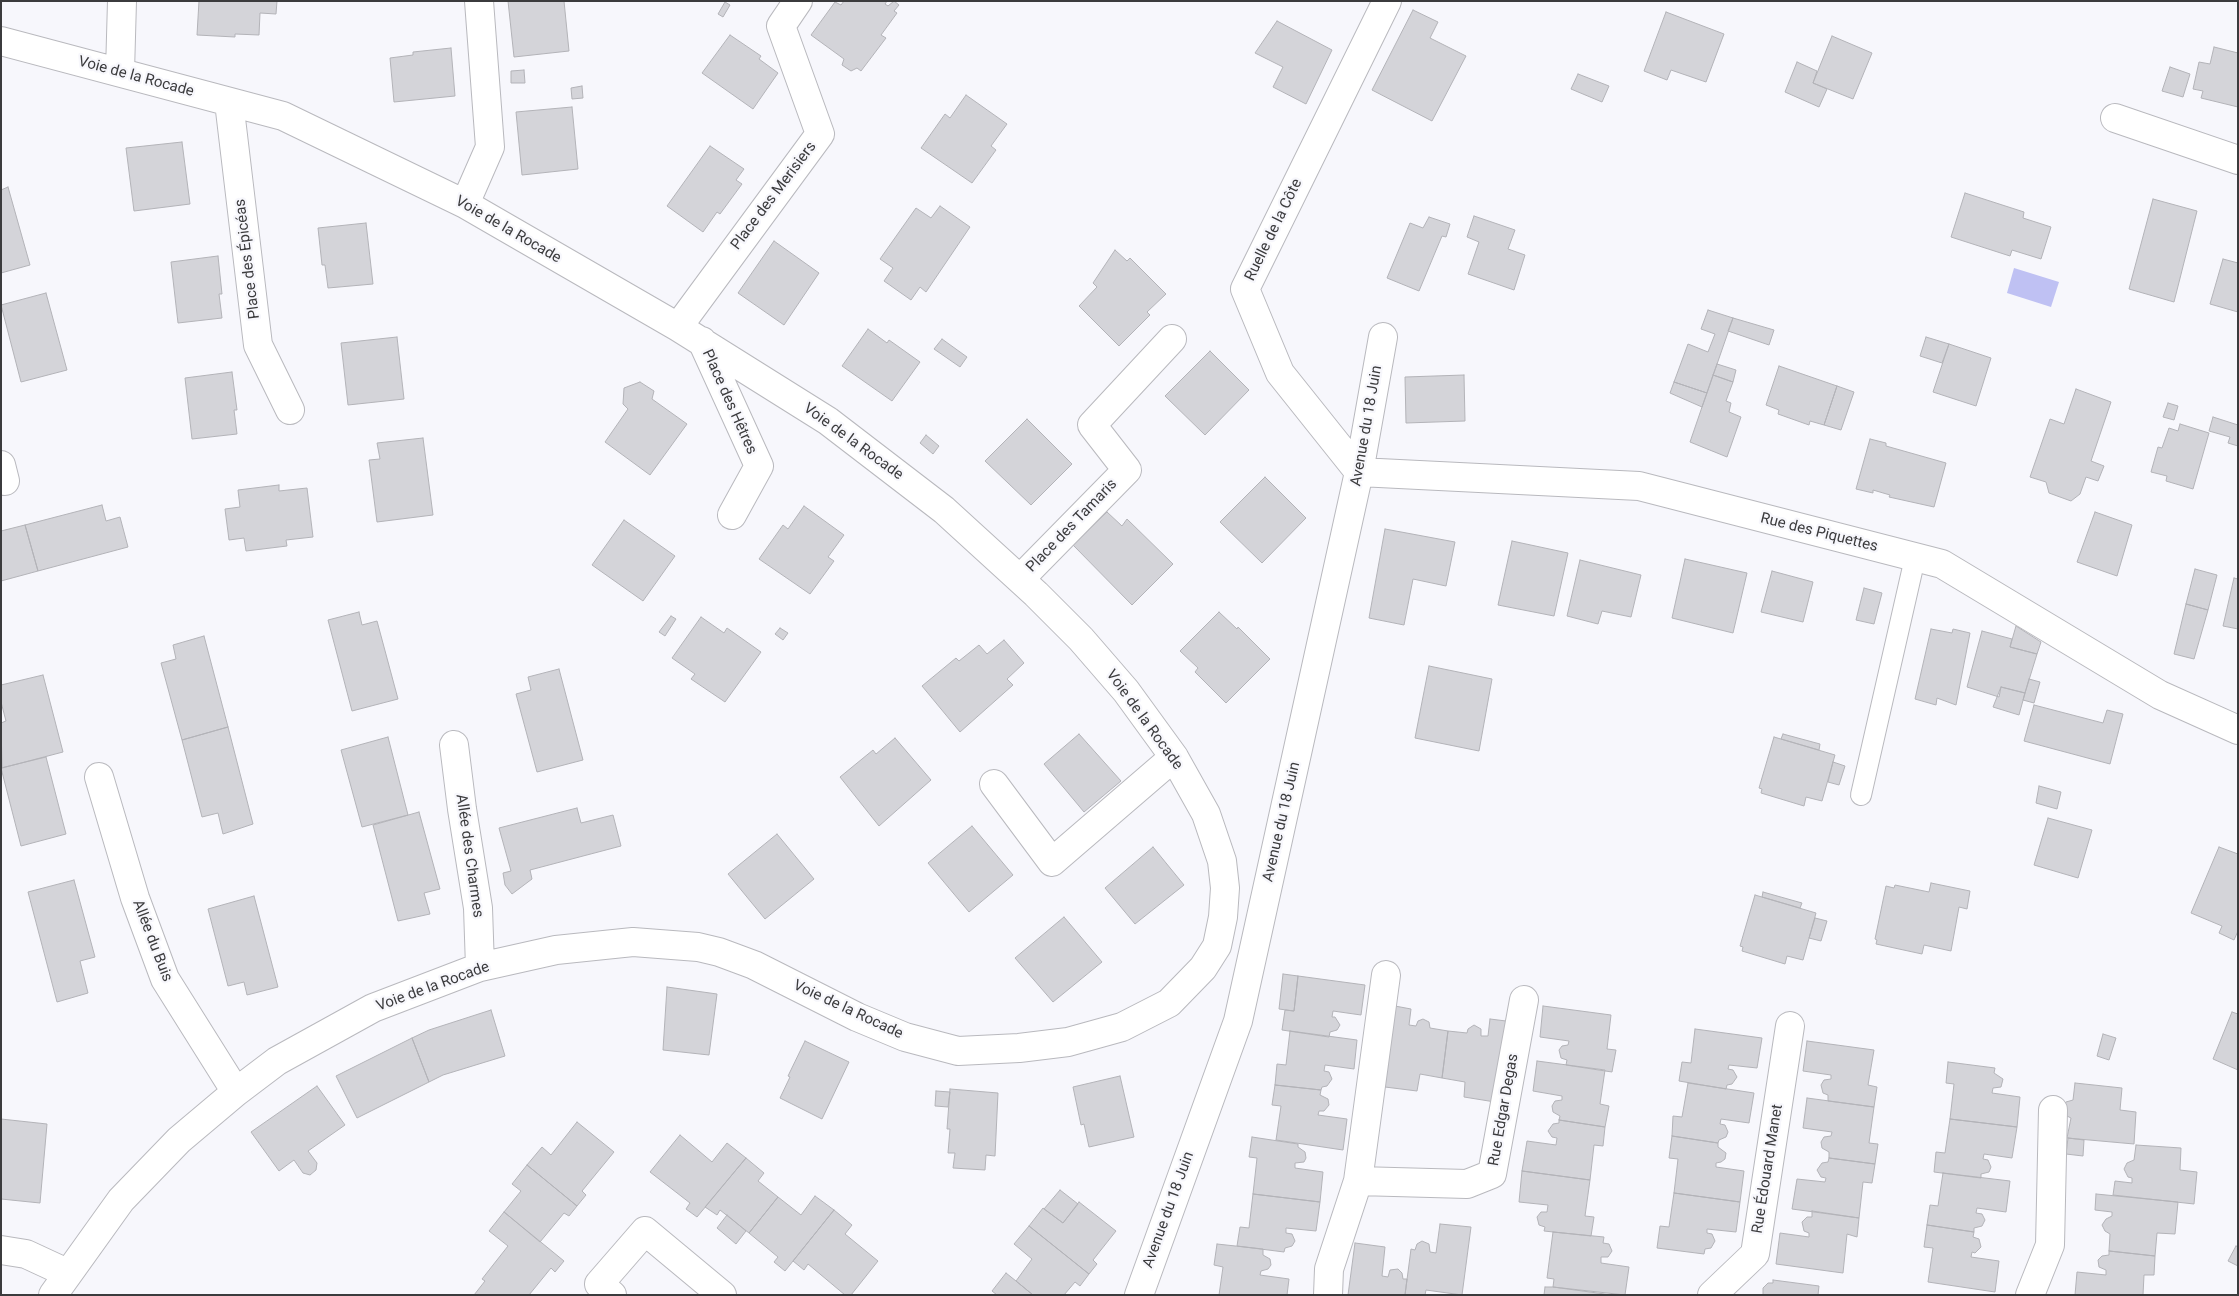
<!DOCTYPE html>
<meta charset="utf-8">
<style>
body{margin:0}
#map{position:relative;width:2239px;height:1296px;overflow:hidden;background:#f7f7fc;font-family:Roboto,sans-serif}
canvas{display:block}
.frame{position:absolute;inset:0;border:2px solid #3b3b3d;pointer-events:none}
</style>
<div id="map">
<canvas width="2239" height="1296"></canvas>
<div class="frame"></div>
</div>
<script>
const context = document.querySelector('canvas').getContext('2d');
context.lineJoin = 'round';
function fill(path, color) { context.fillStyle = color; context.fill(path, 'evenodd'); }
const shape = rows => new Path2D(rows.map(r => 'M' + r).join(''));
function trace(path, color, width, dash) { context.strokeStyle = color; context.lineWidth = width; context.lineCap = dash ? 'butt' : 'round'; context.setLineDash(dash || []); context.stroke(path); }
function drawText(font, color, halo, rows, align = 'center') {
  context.font = font + ' Roboto,sans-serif'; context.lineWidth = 4.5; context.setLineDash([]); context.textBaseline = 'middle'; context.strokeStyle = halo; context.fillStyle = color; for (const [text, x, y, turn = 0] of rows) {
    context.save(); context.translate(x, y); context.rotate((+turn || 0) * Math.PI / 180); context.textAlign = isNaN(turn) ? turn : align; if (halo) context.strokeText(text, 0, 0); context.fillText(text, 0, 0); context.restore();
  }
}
fill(shape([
 [2014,268,2059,282,2051,307,2007,293]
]), '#bfc1f3');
const building = shape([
 [199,1,277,1,276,14,260,13,259,35,235,34,235,37,197,35,199,1],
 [508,1,564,1,569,51,514,57,508,1],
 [844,1,887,1,885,4,888,6,894,1,899,5,894,11,897,13,881,35,886,38,861,71,857,68,851,71,842,65,844,59,811,35,835,2,841,5,844,1],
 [725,2,730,5,723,17,718,14,725,2],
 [1413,10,1438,22,1430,38,1466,56,1432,121,1372,90,1413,10],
 [1666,12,1724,34,1706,82,1671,70,1667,80,1644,71,1666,12],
 [1277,21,1332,50,1306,104,1273,87,1283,67,1255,53,1277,21],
 [730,35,761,56,759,59,778,73,753,109,702,73,730,35],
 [1832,36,1872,53,1853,99,1813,83,1832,36],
 [2214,47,2238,53,2238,107,2201,98,2203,91,2193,89,2199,62,2210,64,2214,47],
 [451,48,455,96,394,102,390,58,413,55,413,52,451,48],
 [1797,62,1817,71,1813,83,1827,89,1819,107,1785,92,1797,62],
 [2170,67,2190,74,2183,97,2162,91,2170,67],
 [524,70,525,83,511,83,511,71,524,70],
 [1578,74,1609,86,1602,102,1571,89,1578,74],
 [582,86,583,98,572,99,571,88,582,86],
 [966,95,1007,124,991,146,996,150,972,183,921,148,945,114,950,118,966,95],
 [572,107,578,169,522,175,516,112,572,107],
 [182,142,190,204,134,211,126,148,182,142],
 [710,146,744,169,736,180,742,184,720,214,717,212,703,232,667,206,710,146],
 [8,187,30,265,1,273,1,190,8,187],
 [1965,193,2024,212,2023,218,2051,227,2041,259,2012,250,2010,256,1951,237,1965,193],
 [2153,199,2197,211,2174,302,2129,289,2153,199],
 [940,206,970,227,926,292,920,287,911,300,884,281,893,268,880,259,916,208,931,218,940,206],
 [1474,216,1515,230,1508,249,1525,255,1514,290,1468,274,1479,242,1467,237,1474,216],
 [1429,217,1450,224,1446,237,1442,236,1419,291,1387,278,1410,223,1423,228,1429,217],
 [366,223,373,284,328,288,325,265,322,265,318,228,366,223],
 [774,241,819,273,784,325,738,293,774,241],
 [1115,250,1127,261,1130,258,1166,294,1147,312,1150,315,1119,346,1079,306,1097,287,1093,283,1115,250],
 [218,256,222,294,219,294,222,318,178,323,171,262,218,256],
 [2223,259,2238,263,2238,312,2210,304,2223,259],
 [46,293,67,370,21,382,1,305,46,293],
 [1708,310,1733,318,1707,393,1674,382,1688,344,1708,352,1715,334,1701,329,1708,310],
 [1733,318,1774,330,1769,345,1728,331,1733,318],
 [868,329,887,343,889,340,920,362,892,401,842,366,868,329],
 [397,337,404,399,348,405,341,343,397,337],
 [1926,337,1949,344,1942,363,1920,356,1926,337],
 [942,339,967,357,960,367,934,349,942,339],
 [1949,344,1991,358,1976,406,1933,392,1949,344],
 [1210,351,1249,390,1205,435,1165,396,1210,351],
 [1717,364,1736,370,1733,382,1713,375,1717,364],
 [1779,366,1837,386,1824,425,1810,421,1809,425,1778,414,1779,410,1766,405,1779,366],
 [232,372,237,410,234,410,237,434,192,439,185,378,232,372],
 [1464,375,1465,421,1406,423,1405,377,1464,375],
 [1713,375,1733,382,1726,401,1731,403,1729,412,1741,417,1727,457,1690,442,1713,375],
 [640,382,654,391,652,399,687,424,650,475,605,442,628,409,623,404,624,388,640,382],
 [1674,382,1707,393,1702,407,1670,393,1674,382],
 [1837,386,1854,392,1841,430,1824,425,1837,386],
 [2076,389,2111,402,2091,461,2104,466,2098,481,2086,477,2080,494,2071,501,2049,493,2046,482,2030,477,2050,419,2064,424,2076,389],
 [2168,403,2178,406,2174,420,2163,417,2168,403],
 [2213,417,2238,425,2238,446,2228,443,2230,437,2209,431,2213,417],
 [1027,419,1072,464,1031,505,985,461,1027,419],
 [2180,424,2209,433,2193,489,2166,481,2167,476,2151,472,2158,447,2162,448,2169,428,2178,431,2180,424],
 [926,435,939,446,933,454,920,443,926,435],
 [423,438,433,515,377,522,369,460,380,459,377,443,423,438],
 [1870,439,1886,443,1886,446,1946,463,1934,507,1889,497,1890,495,1873,490,1873,493,1856,489,1870,439],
 [1265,477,1306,518,1262,563,1220,522,1265,477],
 [279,485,279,491,307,488,313,537,286,540,287,546,246,551,244,538,229,540,225,509,240,507,238,490,279,485],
 [102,505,106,521,120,517,128,547,38,571,25,525,102,505],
 [804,506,844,535,828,557,834,561,810,594,759,559,783,525,788,529,804,506],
 [1107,512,1122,526,1127,519,1173,564,1132,605,1073,545,1107,512],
 [2095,512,2132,525,2117,576,2077,562,2095,512],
 [624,520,675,556,643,601,592,565,624,520],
 [25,525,38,571,1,581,1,531,25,525],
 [1385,529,1455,542,1446,586,1413,579,1404,625,1369,618,1385,529],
 [1512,541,1568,553,1554,616,1498,605,1512,541],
 [1685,559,1747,573,1733,633,1672,618,1685,559],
 [1580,560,1641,575,1631,617,1602,611,1598,624,1567,616,1580,560],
 [2195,569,2217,575,2208,610,2186,604,2195,569],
 [1772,571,1813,582,1803,622,1761,612,1772,571],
 [2234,578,2238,579,2238,629,2223,626,2234,578],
 [1864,588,1882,593,1874,624,1856,620,1864,588],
 [2186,604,2208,610,2194,659,2174,654,2186,604],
 [359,612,362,625,377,621,398,699,352,711,328,620,359,612],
 [1219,612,1237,629,1238,627,1270,659,1226,703,1195,672,1198,668,1180,651,1219,612],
 [671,616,676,619,665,636,659,632,671,616],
 [701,617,724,633,727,628,761,652,725,702,691,679,695,674,672,658,701,617],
 [2016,626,2041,642,2037,654,2010,647,2016,626],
 [780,628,788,633,783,640,775,634,780,628],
 [1931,629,1952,633,1953,629,1970,633,1956,705,1937,698,1936,705,1915,699,1931,629],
 [1982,631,2012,639,2010,647,2037,654,2025,693,2001,687,1999,697,1967,687,1982,631],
 [204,636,228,727,182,740,161,663,176,659,173,645,204,636],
 [1004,640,1024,663,1007,679,1013,685,960,732,922,686,956,658,959,661,979,645,987,654,1004,640],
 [1429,666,1492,679,1479,751,1415,738,1429,666],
 [559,669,583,760,537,772,516,694,531,690,528,677,559,669],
 [43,675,63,752,2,768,1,723,6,721,1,702,1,685,43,675],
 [2029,679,2040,682,2034,703,2023,700,2029,679],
 [2001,687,2025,693,2019,715,1993,707,2001,687],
 [2034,705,2103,723,2107,710,2123,714,2110,764,2024,741,2034,705],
 [228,727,253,824,223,834,218,813,202,817,182,740,228,727],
 [1079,734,1121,781,1084,812,1044,764,1079,734],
 [1783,734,1820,744,1819,750,1781,739,1783,734],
 [388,737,408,815,362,827,341,750,388,737],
 [1774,737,1835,755,1822,801,1806,797,1804,806,1761,793,1762,789,1759,788,1774,737],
 [895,738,931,780,879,826,840,777,873,750,876,754,895,738],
 [46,757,66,834,21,846,1,768,46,757],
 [1833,762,1845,766,1839,785,1828,782,1833,762],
 [2039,786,2061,792,2057,809,2036,803,2039,786],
 [577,808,581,823,613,815,621,846,530,870,532,879,512,894,505,885,503,873,511,871,499,828,577,808],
 [419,812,440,889,424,893,430,914,398,921,373,825,419,812],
 [2048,818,2092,830,2078,878,2034,865,2048,818],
 [972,826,1013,875,969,912,928,863,972,826],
 [777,834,814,879,765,919,728,874,777,834],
 [1153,847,1184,885,1135,924,1105,888,1153,847],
 [2219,847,2238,854,2238,931,2234,940,2219,933,2222,926,2191,913,2219,847],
 [74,880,95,957,80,961,88,993,57,1002,28,892,74,880],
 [1931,883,1970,891,1967,909,1959,907,1951,951,1924,945,1922,954,1876,944,1877,940,1875,939,1886,886,1894,888,1895,885,1929,892,1931,883],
 [1763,892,1802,903,1800,908,1762,897,1763,892],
 [1755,895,1816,913,1803,960,1787,956,1785,964,1742,951,1743,947,1740,946,1755,895],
 [254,896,278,987,247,995,244,982,228,986,208,909,254,896],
 [1064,917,1102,962,1053,1002,1015,958,1064,917],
 [1815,918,1827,921,1821,941,1809,938,1815,918],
 [1283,974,1298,976,1294,1011,1279,1009,1283,974],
 [1298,976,1365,985,1361,1015,1333,1011,1332,1017,1335,1017,1340,1025,1337,1030,1330,1032,1329,1037,1282,1030,1285,1010,1294,1011,1298,976],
 [667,987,717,994,709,1055,663,1050,667,987],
 [1395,1006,1411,1009,1409,1025,1416,1026,1418,1021,1423,1019,1429,1022,1430,1028,1448,1031,1442,1078,1420,1074,1417,1091,1385,1087,1395,1006],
 [1543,1006,1611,1015,1607,1049,1616,1050,1612,1072,1566,1065,1567,1060,1561,1058,1559,1050,1562,1046,1568,1045,1569,1041,1540,1037,1543,1006],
 [491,1010,505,1056,443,1075,429,1082,412,1038,429,1030,491,1010],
 [2232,1012,2238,1014,2238,1070,2213,1059,2232,1012],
 [1490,1019,1506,1021,1495,1102,1464,1097,1465,1082,1442,1078,1448,1031,1467,1033,1468,1029,1474,1025,1481,1029,1481,1036,1488,1036,1490,1019],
 [1695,1029,1762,1038,1757,1068,1729,1065,1728,1069,1733,1070,1737,1077,1732,1084,1727,1085,1726,1089,1679,1081,1682,1062,1691,1063,1695,1029],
 [1290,1031,1357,1040,1354,1069,1325,1065,1324,1071,1329,1072,1332,1079,1327,1086,1322,1087,1321,1090,1275,1085,1277,1064,1286,1065,1290,1031],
 [2103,1034,2116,1038,2109,1060,2097,1056,2103,1034],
 [412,1038,429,1082,357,1118,336,1076,412,1038],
 [805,1041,849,1062,822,1119,780,1098,790,1077,788,1076,805,1041],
 [1807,1041,1874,1050,1868,1085,1877,1087,1874,1107,1828,1101,1828,1095,1823,1093,1821,1085,1824,1080,1831,1079,1831,1075,1803,1071,1807,1041],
 [1537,1061,1605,1070,1600,1104,1609,1106,1605,1127,1559,1120,1560,1116,1553,1112,1552,1106,1555,1101,1562,1100,1562,1096,1533,1091,1537,1061],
 [1948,1062,1995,1068,1994,1073,2003,1079,2001,1087,1993,1088,1992,1093,2020,1097,2017,1127,1950,1119,1954,1084,1946,1083,1948,1062],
 [1120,1076,1134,1137,1089,1147,1084,1124,1081,1125,1073,1087,1120,1076],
 [1688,1083,1754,1093,1749,1123,1721,1119,1720,1124,1725,1125,1728,1132,1726,1137,1719,1140,1718,1143,1672,1136,1673,1116,1682,1117,1688,1083],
 [2075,1083,2122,1088,2120,1110,2136,1112,2134,1144,2067,1138,2071,1118,2065,1115,2063,1106,2066,1102,2073,1100,2075,1083],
 [1275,1085,1321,1090,1320,1095,1328,1099,1329,1105,1324,1111,1319,1111,1318,1115,1347,1119,1343,1150,1276,1140,1281,1106,1272,1105,1275,1085],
 [317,1086,345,1125,308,1151,317,1163,316,1170,310,1175,303,1173,294,1160,279,1171,251,1132,317,1086],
 [950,1089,998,1093,995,1156,986,1155,985,1170,953,1168,955,1153,948,1153,950,1129,947,1129,950,1089],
 [936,1091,950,1092,948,1107,935,1106,936,1091],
 [1807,1098,1874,1107,1869,1143,1878,1144,1875,1164,1829,1158,1829,1152,1822,1148,1821,1142,1824,1137,1831,1136,1832,1132,1803,1128,1807,1098],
 [1,1119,47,1124,40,1203,1,1199,1,1119],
 [1950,1119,2017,1127,2012,1158,1984,1154,1983,1159,1988,1160,1991,1167,1989,1172,1981,1174,1981,1178,1934,1172,1936,1152,1945,1153,1950,1119],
 [1559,1120,1605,1127,1603,1146,1594,1145,1590,1180,1522,1171,1527,1141,1556,1145,1557,1138,1552,1137,1548,1131,1553,1124,1559,1123,1559,1120],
 [577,1122,614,1152,582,1191,586,1195,577,1206,527,1165,542,1147,551,1155,577,1122],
 [680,1135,712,1162,727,1143,746,1158,697,1217,686,1209,690,1203,650,1172,680,1135],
 [1672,1136,1718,1143,1718,1147,1726,1153,1725,1159,1721,1162,1716,1163,1716,1167,1744,1171,1740,1202,1674,1193,1678,1159,1669,1158,1672,1136],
 [1252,1137,1298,1144,1298,1147,1305,1152,1306,1158,1304,1162,1295,1163,1295,1168,1323,1172,1320,1202,1253,1194,1257,1158,1249,1157,1252,1137],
 [2068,1138,2084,1140,2083,1156,2066,1154,2068,1138],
 [2136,1145,2181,1148,2180,1170,2197,1172,2194,1204,2113,1195,2115,1181,2132,1183,2132,1178,2128,1177,2124,1169,2127,1163,2134,1160,2136,1145],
 [746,1158,764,1173,758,1181,778,1197,749,1233,720,1210,717,1215,705,1207,746,1158],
 [1829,1158,1875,1164,1872,1183,1863,1182,1859,1218,1792,1209,1797,1179,1825,1182,1826,1178,1821,1177,1817,1170,1822,1163,1828,1162,1829,1158],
 [527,1165,577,1206,569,1216,564,1213,540,1242,504,1212,521,1191,512,1184,527,1165],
 [1522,1171,1590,1180,1585,1216,1594,1217,1591,1236,1544,1231,1545,1227,1539,1225,1537,1217,1541,1212,1547,1212,1548,1205,1519,1202,1522,1171],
 [1943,1173,2010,1181,2006,1212,1977,1208,1976,1213,1982,1214,1985,1220,1982,1226,1974,1228,1974,1232,1927,1225,1930,1205,1938,1206,1943,1173],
 [1060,1190,1078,1204,1063,1223,1044,1209,1060,1190],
 [1674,1193,1740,1202,1736,1232,1707,1229,1707,1233,1712,1234,1715,1241,1711,1248,1705,1249,1704,1254,1657,1248,1660,1226,1669,1227,1674,1193],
 [1253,1194,1320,1202,1316,1231,1286,1228,1286,1233,1292,1234,1295,1241,1292,1246,1285,1248,1284,1252,1237,1246,1240,1227,1249,1228,1253,1194],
 [2096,1194,2178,1202,2175,1234,2157,1233,2155,1256,2109,1251,2110,1234,2105,1231,2102,1225,2106,1219,2112,1216,2112,1212,2095,1210,2096,1194],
 [815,1196,834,1210,785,1271,774,1262,778,1257,749,1233,778,1197,801,1215,815,1196],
 [1079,1202,1116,1231,1093,1260,1097,1264,1089,1274,1029,1226,1043,1208,1063,1223,1079,1202],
 [834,1210,852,1225,845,1234,878,1261,851,1295,845,1295,808,1264,804,1270,793,1261,834,1210],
 [1812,1211,1859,1218,1857,1237,1847,1234,1843,1273,1776,1264,1780,1233,1809,1237,1809,1233,1804,1231,1802,1222,1807,1217,1812,1217,1812,1211],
 [504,1212,564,1261,555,1272,551,1268,529,1295,474,1295,485,1281,482,1279,508,1246,489,1231,504,1212],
 [727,1215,746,1231,736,1244,717,1228,727,1215],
 [1440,1224,1471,1227,1462,1295,1426,1290,1425,1295,1405,1295,1411,1249,1415,1250,1417,1244,1422,1241,1429,1244,1430,1252,1436,1253,1440,1224],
 [1927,1225,1974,1232,1973,1237,1979,1239,1981,1247,1975,1253,1972,1252,1971,1257,1999,1261,1995,1292,1928,1282,1933,1248,1924,1247,1927,1225],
 [1029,1226,1089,1274,1080,1286,1075,1282,1064,1295,1033,1295,1016,1281,1032,1259,1014,1244,1029,1226],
 [1553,1232,1604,1237,1603,1243,1609,1244,1612,1251,1608,1257,1601,1257,1601,1263,1629,1267,1625,1295,1553,1287,1554,1279,1547,1278,1553,1232],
 [1355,1243,1385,1247,1382,1276,1388,1277,1390,1270,1398,1269,1402,1273,1403,1279,1407,1279,1405,1295,1348,1295,1355,1243],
 [1217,1244,1263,1249,1263,1255,1270,1259,1271,1265,1268,1269,1261,1271,1260,1275,1289,1279,1287,1295,1219,1295,1223,1267,1214,1265,1217,1244],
 [2236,1246,2238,1247,2238,1266,2228,1261,2236,1246],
 [2109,1251,2155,1256,2154,1275,2144,1275,2143,1295,2075,1295,2077,1272,2106,1275,2106,1270,2099,1267,2098,1260,2102,1256,2109,1255,2109,1251],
 [1006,1273,1016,1281,1033,1295,997,1295,992,1291,1006,1273],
 [1773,1280,1819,1286,1818,1295,1763,1295,1763,1288,1768,1283,1773,1283,1773,1280],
 [1545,1287,1553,1287,1612,1295,1544,1295,1545,1287]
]);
fill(building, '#d4d4d9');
trace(building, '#b3b3b8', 1);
const service = shape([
 [1861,795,1915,558]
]);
const minor = shape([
 [1,41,283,116,465,204,678,327,828,421,944,510,1036,594,1081,639,1126,691,1174,757,1206,814,1222,861,1225,888,1223,917,1217,946,1203,968,1169,1003,1122,1027,1068,1042,1019,1048,958,1051,905,1037,857,1017,754,965,719,952,698,947,633,942,556,950,480,967,373,1008,277,1061,236,1092,179,1140,121,1200,53,1295],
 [120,72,122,1],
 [229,102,258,345,290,410],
 [2115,118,2238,160],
 [465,204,490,147,479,1],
 [678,327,820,134,781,26,798,1],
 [702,341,759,466,732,515],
 [1,465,5,481],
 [1359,472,1639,486,1942,564,2160,695,2238,730],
 [1359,472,1280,373,1245,289,1387,1],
 [1020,579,1127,470,1092,425,1172,339],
 [454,745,462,809,478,908,480,967],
 [99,777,135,898,165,979,236,1092],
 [994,784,1052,862,1174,757],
 [1358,1181,1386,975],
 [1,1250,26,1254,67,1273],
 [612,1295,599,1284,645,1231,722,1295],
 [1139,1295,1238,1021,1359,472,1383,337],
 [1328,1295,1329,1269,1358,1181,1467,1184,1492,1174,1524,1000],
 [1712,1295,1755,1254,1790,1026],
 [2030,1295,2050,1245,2053,1110]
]);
trace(service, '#b9b9be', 22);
trace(minor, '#b9b9be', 30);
trace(service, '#fff', 20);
trace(minor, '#fff', 28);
drawText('15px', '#3b3b3d', '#f7f7fc', [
 ["Voie de la Rocade",136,77,15],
 ["Place des Merisiers",774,196,-53],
 ["Voie de la Rocade",508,230,30],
 ["Ruelle de la Côte",1274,230,-64],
 ["Place des Épicéas",248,259,-97],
 ["Place des Hêtres",729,402,66],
 ["Avenue du 18 Juin",1367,426,-80],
 ["Voie de la Rocade",853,442,36],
 ["Place des Tamaris",1072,526,-46],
 ["Rue des Piquettes",1819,533,14],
 ["Voie de la Rocade",1144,720,54],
 ["Avenue du 18 Juin",1282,822,-77],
 ["Allée des Charmes",469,856,82],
 ["Allée du Buis",152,941,69],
 ["Voie de la Rocade",433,987,-20],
 ["Voie de la Rocade",848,1010,25],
 ["Rue Edgar Degas",1504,1110,-80],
 ["Rue Édouard Manet",1768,1169,-81],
 ["Avenue du 18 Juin",1169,1210,-70]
]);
</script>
